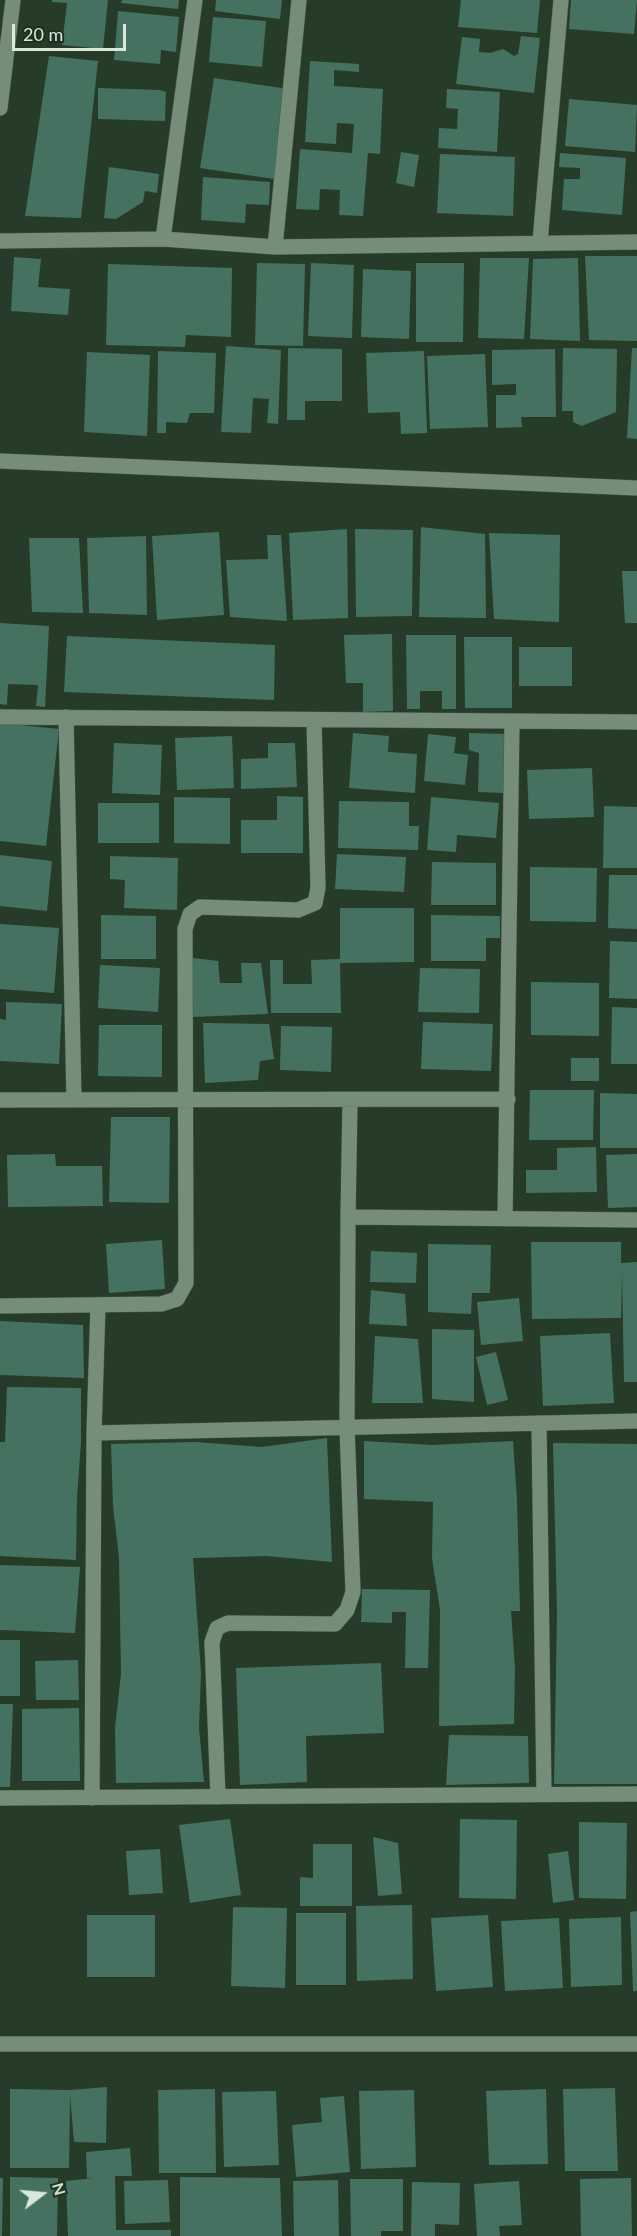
<!DOCTYPE html>
<style>
body{margin:0}
#map{position:relative;width:637px;height:2236px;overflow:hidden;background:#263c29;font-family:Lato,sans-serif}
canvas{display:block}
.north{position:absolute;left:12px;top:2164px;width:60px;height:60px;-webkit-text-stroke:4px #1c311f;paint-order:stroke;rotate:74deg;font-size:16px;font-weight:700;line-height:24px;text-align:center;color:#dae7db}
.north::after{content:'';display:block;margin:auto;width:21px;height:27px;background:#dae7db;clip-path:polygon(50% 0,100% 100%,50% 72%,0 100%)}
.scale{position:absolute;left:12px;top:24px;width:114px;height:27px;box-sizing:border-box;border:3px solid #dae7db;border-top:0;padding-left:8px;font-size:18px;line-height:21px;white-space:nowrap;color:#dae7db;-webkit-text-stroke:4px #1c311f;paint-order:stroke}
</style>
<div id="map">
<canvas width="637" height="2236"></canvas>
<div class="north">N</div>
<div class="scale">20 m</div>
</div>
<script>
const context = document.querySelector('canvas').getContext('2d');
context.lineJoin = 'round';
function fill(path, color) { context.fillStyle = color; context.fill(path, 'evenodd'); }
const shape = rows => new Path2D(rows.map(r => 'M' + r).join(''));
function trace(path, color, width, dash) { context.strokeStyle = color; context.lineWidth = width; context.lineCap = dash ? 'butt' : 'round'; context.setLineDash(dash || []); context.stroke(path); }
fill(shape([
 [52,0,108,0,103,49,62,45,67,3,52,2],
 [122,0,179,0,178,9,121,3],
 [216,0,282,0,280,19,215,11],
 [461,0,540,0,537,33,458,27],
 [571,0,637,0,634,34,569,29],
 [118,11,179,17,176,52,161,50,160,64,114,60],
 [213,17,266,21,262,67,209,62],
 [521,36,540,38,534,93,456,84,462,37,480,39,479,52,490,53,503,49,514,56,518,54],
 [49,56,98,61,81,218,25,216],
 [310,61,359,64,359,72,334,70,334,86,383,89,380,154,368,153,363,216,339,215,340,190,320,189,319,210,296,209,300,149,352,153,354,124,337,123,336,144,305,142],
 [214,78,288,89,274,179,200,168],
 [98,88,160,90,166,92,165,121,98,119],
 [447,89,500,92,497,152,438,148,439,128,457,129,458,109,446,108],
 [569,99,637,105,635,152,565,146],
 [401,152,419,155,414,187,396,183],
 [560,153,626,158,622,215,562,210,564,179,580,179,580,168,559,167],
 [440,154,515,157,513,216,437,213],
 [109,167,159,174,157,193,145,191,143,202,116,219,104,218],
 [203,177,270,182,269,205,246,204,245,223,201,220],
 [585,256,637,256,637,341,589,340],
 [14,257,41,259,38,287,70,289,68,315,11,311],
 [480,258,529,258,524,339,478,338],
 [578,258,580,341,530,339,533,259],
 [257,263,305,264,303,346,255,345],
 [311,263,354,265,352,338,308,336],
 [416,263,464,263,463,342,416,342],
 [108,264,232,268,231,337,186,335,185,347,106,345],
 [363,269,411,271,409,339,361,337],
 [226,346,281,350,278,424,267,423,269,399,253,398,251,433,221,432],
 [288,348,342,349,342,401,305,401,305,420,287,420],
 [563,348,617,349,616,412,582,426,573,422,573,411,562,411],
 [632,348,637,348,637,439,627,438],
 [555,349,556,417,521,417,522,427,496,428,496,395,516,395,516,384,492,385,492,350],
 [158,351,216,353,214,413,190,413,187,423,166,422,166,433,157,433],
 [424,351,427,433,401,434,400,412,368,413,366,353],
 [87,352,150,355,147,436,84,432],
 [485,354,488,427,430,429,427,356],
 [421,527,485,534,486,618,419,617],
 [347,529,348,618,293,620,289,533],
 [355,529,413,530,412,616,356,617],
 [219,532,224,615,157,620,152,536],
 [489,533,560,535,559,622,494,619],
 [267,535,281,535,287,621,230,617,226,560,268,559],
 [146,536,147,615,89,613,87,538],
 [29,538,79,538,83,613,32,612],
 [622,571,637,571,637,623,625,623],
 [0,623,49,626,45,707,36,706,38,685,8,684,7,705,0,704],
 [392,634,393,711,363,712,363,683,346,683,344,635],
 [406,635,456,635,456,709,442,709,442,691,420,691,420,709,407,709],
 [67,636,275,645,274,700,64,692],
 [464,637,512,637,512,708,465,708],
 [519,647,572,647,572,686,519,686],
 [0,723,59,729,46,846,0,841],
 [353,733,389,736,388,752,417,754,415,793,349,788],
 [469,733,506,734,504,793,478,792,479,753,469,750],
 [428,734,456,737,454,753,468,755,465,785,424,781],
 [232,736,234,788,177,790,175,738],
 [114,743,162,745,160,795,112,793],
 [268,743,295,743,297,787,241,789,241,759,268,758],
 [592,768,594,817,529,819,527,770],
 [277,796,303,797,303,853,241,853,241,820,277,820],
 [174,797,230,798,230,844,174,843],
 [431,797,499,803,496,838,457,835,456,852,427,850],
 [339,801,409,802,409,826,419,826,418,850,338,848],
 [98,803,159,803,159,843,98,843],
 [604,806,637,807,637,868,603,868],
 [337,854,406,857,404,892,335,889],
 [0,855,52,861,47,911,0,906],
 [110,856,178,858,177,910,124,908,125,880,110,879],
 [432,862,496,863,496,905,431,905],
 [530,867,597,868,596,922,530,921],
 [609,875,637,875,637,929,608,928],
 [340,908,414,908,414,962,340,963,341,1013,271,1013,270,960,283,960,283,984,312,984,311,960,340,959],
 [101,915,156,916,156,959,101,959],
 [431,915,500,916,500,938,486,938,486,961,431,961],
 [0,924,59,928,54,993,0,989],
 [610,941,637,942,637,999,609,998],
 [193,958,218,961,220,983,242,983,241,963,261,963,268,1014,191,1017],
 [100,965,160,968,158,1012,98,1008],
 [420,968,480,969,479,1013,418,1012],
 [531,982,599,983,599,1036,531,1035],
 [6,1002,62,1004,59,1064,0,1061,0,1019,6,1020],
 [612,1007,637,1008,637,1064,611,1064],
 [423,1022,493,1024,491,1071,421,1069],
 [203,1023,269,1024,274,1059,260,1061,258,1080,205,1083],
 [99,1025,162,1025,162,1077,98,1076],
 [281,1026,332,1027,331,1072,280,1070],
 [571,1058,599,1058,599,1081,571,1081],
 [530,1090,594,1090,593,1140,529,1140],
 [600,1093,637,1094,637,1148,600,1148],
 [111,1117,170,1117,169,1203,109,1202],
 [596,1147,597,1192,526,1193,526,1170,557,1170,557,1148],
 [55,1154,56,1166,102,1166,103,1206,8,1207,7,1155],
 [637,1154,637,1207,608,1208,606,1155],
 [162,1240,165,1289,109,1293,106,1244],
 [531,1242,621,1242,621,1263,637,1262,637,1382,624,1382,622,1272,621,1318,532,1319],
 [428,1244,491,1245,490,1293,472,1293,471,1314,428,1312],
 [371,1251,417,1253,416,1283,370,1282],
 [371,1290,405,1294,407,1326,369,1324],
 [519,1298,523,1341,481,1345,477,1302],
 [0,1321,83,1325,84,1378,0,1375],
 [432,1329,474,1330,474,1402,432,1399],
 [610,1333,614,1403,543,1406,540,1336],
 [375,1336,418,1339,423,1403,372,1403],
 [496,1352,508,1400,487,1405,476,1357],
 [7,1387,81,1388,81,1442,77,1498,76,1560,0,1556,0,1442,5,1442],
 [327,1438,332,1562,267,1556,193,1558,201,1673,199,1728,204,1782,116,1783,115,1728,121,1674,119,1558,113,1506,111,1444,195,1442,262,1447],
 [364,1441,433,1445,513,1441,517,1500,520,1611,511,1611,515,1669,514,1724,439,1726,440,1610,432,1558,433,1502,364,1499],
 [553,1443,637,1444,637,1784,554,1784,557,1614],
 [0,1565,80,1567,75,1633,0,1630],
 [362,1589,430,1590,428,1668,405,1668,406,1612,392,1612,392,1623,361,1622],
 [0,1640,20,1640,20,1696,0,1696],
 [78,1660,79,1700,36,1700,35,1661],
 [381,1663,384,1733,306,1736,307,1782,240,1785,236,1668],
 [0,1704,13,1704,10,1787,0,1787],
 [79,1708,80,1781,22,1781,22,1709],
 [449,1735,528,1736,529,1783,446,1785],
 [230,1819,241,1895,190,1903,179,1825],
 [460,1819,517,1820,516,1899,459,1898],
 [579,1822,627,1823,626,1899,579,1898],
 [373,1837,398,1843,402,1894,378,1896],
 [313,1844,352,1844,352,1906,300,1906,300,1877,313,1878],
 [160,1849,163,1893,129,1895,126,1851],
 [568,1851,574,1900,553,1903,548,1854],
 [412,1905,413,1979,357,1981,356,1906],
 [233,1907,287,1908,285,1988,231,1986],
 [637,1911,637,1991,633,1991,630,1912],
 [296,1913,346,1913,346,1985,296,1985],
 [87,1915,155,1915,155,1977,87,1977],
 [488,1915,493,1987,436,1991,431,1918],
 [621,1917,622,1985,571,1987,569,1919],
 [559,1918,563,1988,505,1991,501,1921],
 [107,2087,106,2143,74,2142,70,2095,69,2168,10,2168,10,2089,70,2090],
 [615,2088,618,2171,565,2171,563,2089],
 [215,2089,216,2173,159,2173,158,2090],
 [546,2089,548,2164,489,2165,486,2091],
 [414,2090,416,2167,361,2169,359,2091],
 [276,2091,279,2165,224,2167,222,2092],
 [344,2096,350,2172,296,2177,292,2125,322,2122,320,2098],
 [130,2148,132,2176,115,2176,116,2230,171,2230,171,2236,68,2236,66,2181,93,2178,87,2178,86,2152],
 [10,2177,58,2178,57,2236,10,2236],
 [180,2177,280,2178,282,2236,180,2236],
 [0,2178,3,2178,2,2236,0,2236],
 [631,2178,632,2236,581,2236,580,2179],
 [350,2179,403,2179,403,2231,381,2231,381,2236,351,2236],
 [168,2180,170,2222,125,2224,124,2181],
 [338,2180,339,2236,294,2236,293,2181],
 [519,2181,522,2225,499,2226,500,2236,477,2236,474,2184],
 [412,2182,460,2183,459,2225,435,2224,435,2236,411,2236]
]), '#457161');
const minor = shape([
 [0,108,13,0],
 [163,239,195,0],
 [0,241,163,239,275,247,637,242],
 [540,242,561,0],
 [275,247,299,0],
 [0,461,637,488],
 [0,717,637,722],
 [66,717,74,1100],
 [0,1100,508,1099],
 [350,1100,348,1217,637,1220],
 [505,1219,512,721],
 [0,1306,161,1304,177,1299,186,1283,185,929,190,914,200,907,298,910,315,903,318,888,314,720],
 [539,1423,544,1795],
 [94,1433,637,1421],
 [218,1797,212,1642,217,1628,228,1623,335,1624,347,1610,353,1592,347,1427,348,1217],
 [0,1798,637,1794],
 [92,1798,94,1433,98,1305],
 [0,2044,637,2044]
]);
trace(minor, '#46594a', 16);
trace(minor, '#768e79', 15);
</script>
